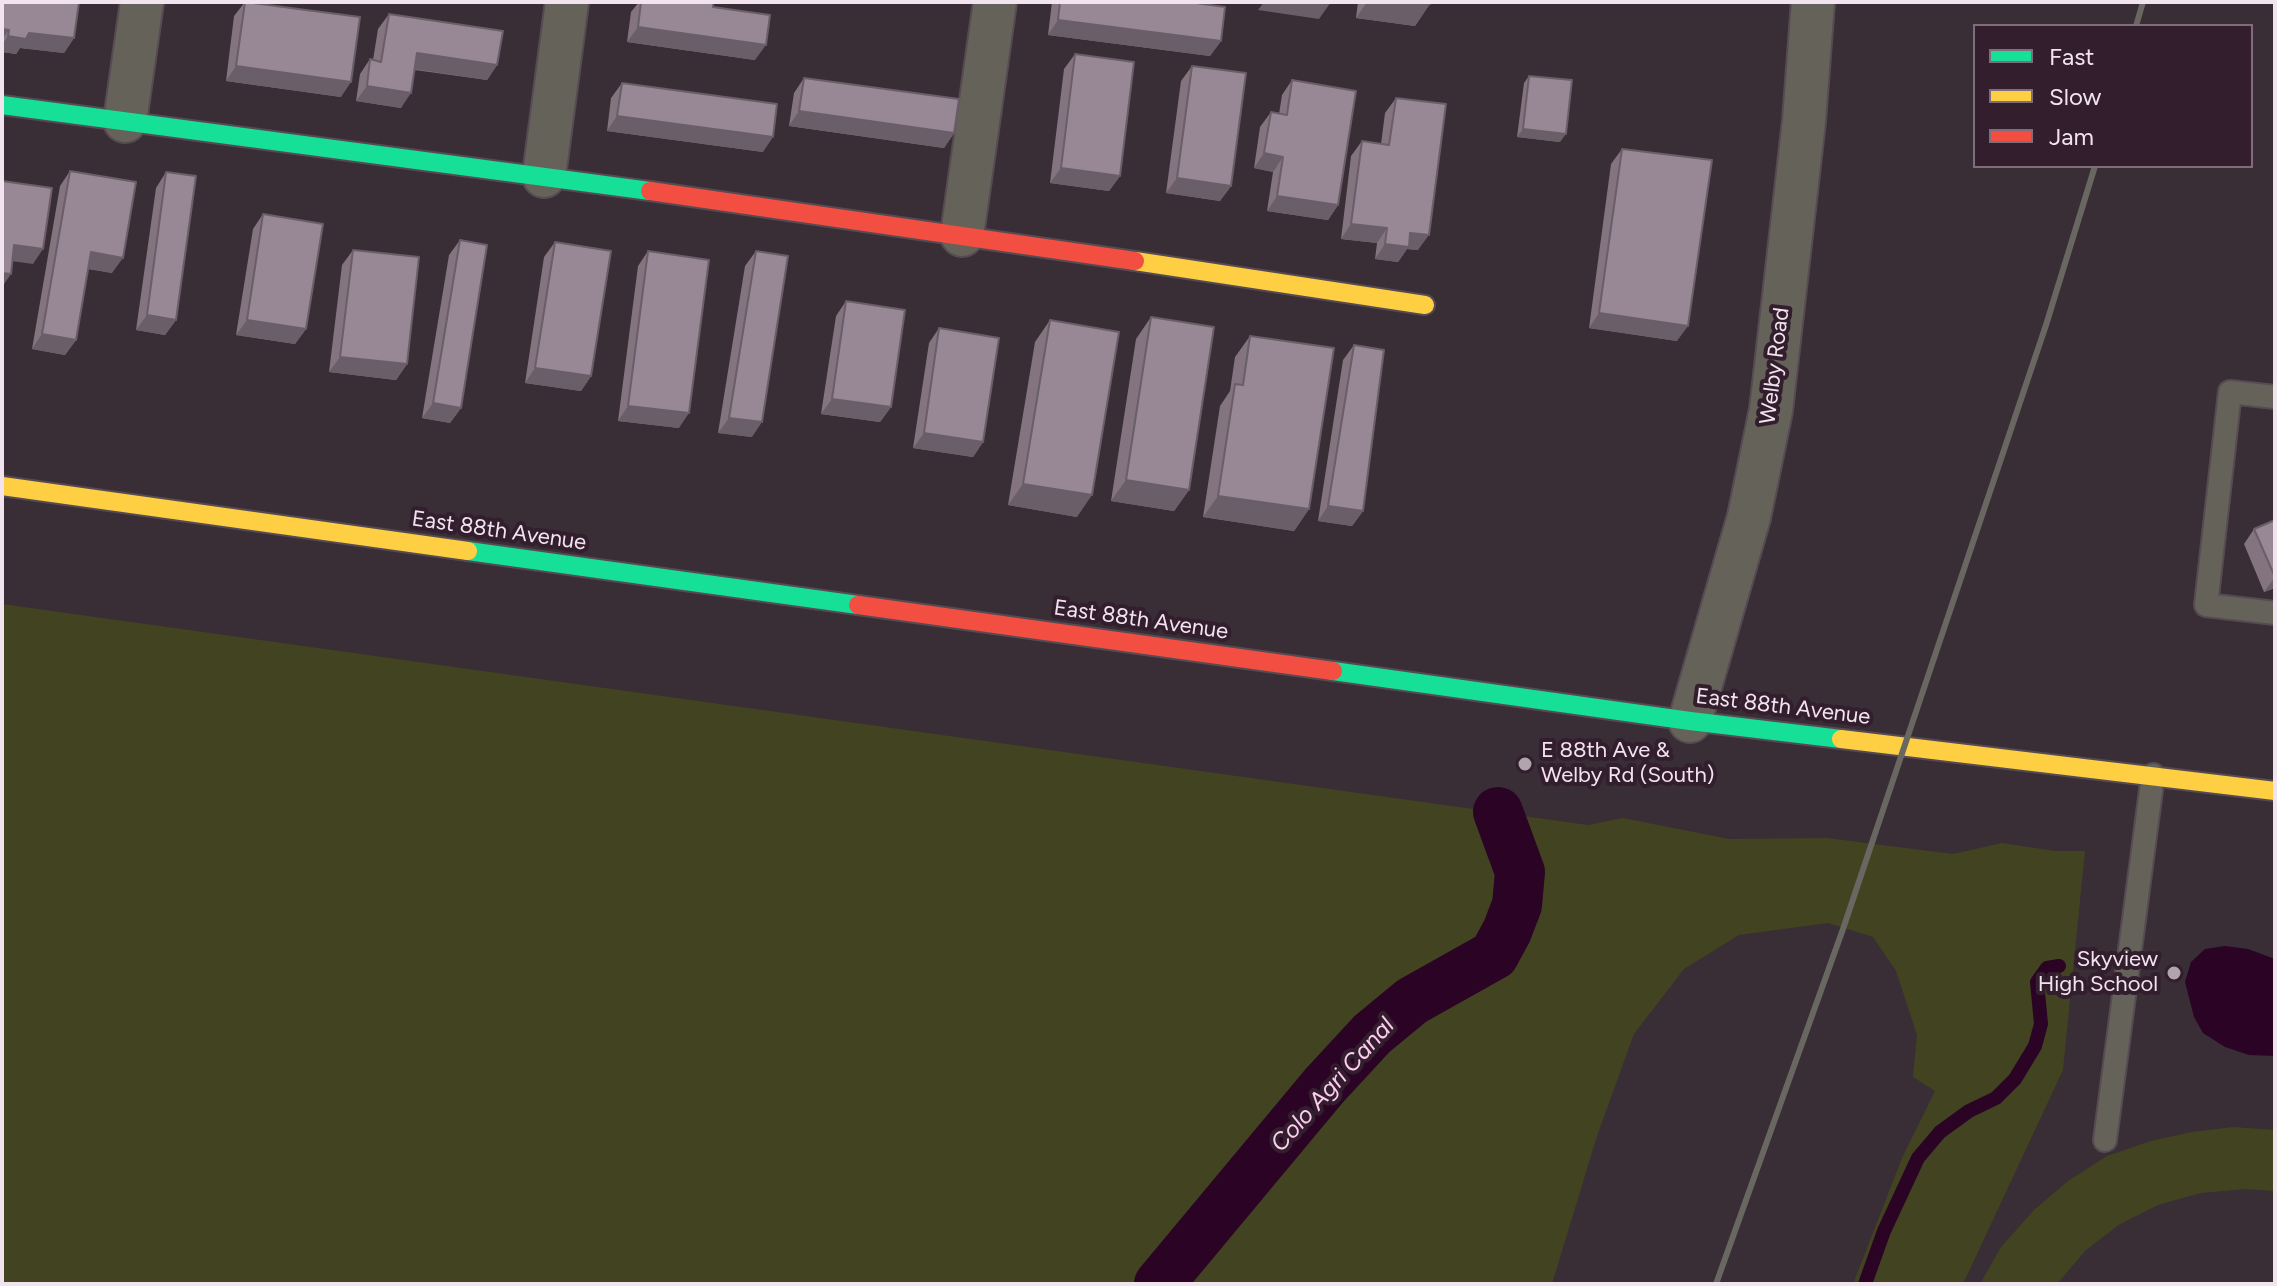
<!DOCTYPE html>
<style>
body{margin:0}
#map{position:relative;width:2277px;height:1286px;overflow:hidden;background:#392d36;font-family:Figtree,sans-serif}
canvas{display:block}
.frame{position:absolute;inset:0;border:4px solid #f2e4ee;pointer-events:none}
.legend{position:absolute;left:1973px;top:24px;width:280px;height:144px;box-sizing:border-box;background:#331e2e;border:2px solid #7f6d7b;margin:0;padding:10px 14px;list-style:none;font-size:24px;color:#f2e4ee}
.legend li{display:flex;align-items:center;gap:16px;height:40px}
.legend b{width:40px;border:2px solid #7f6d7b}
</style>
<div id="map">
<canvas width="2277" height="1286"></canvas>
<div class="frame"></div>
<ul class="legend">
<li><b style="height:10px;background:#16e098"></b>Fast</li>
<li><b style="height:10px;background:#ffcf43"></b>Slow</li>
<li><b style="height:10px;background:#f24e42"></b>Jam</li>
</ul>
</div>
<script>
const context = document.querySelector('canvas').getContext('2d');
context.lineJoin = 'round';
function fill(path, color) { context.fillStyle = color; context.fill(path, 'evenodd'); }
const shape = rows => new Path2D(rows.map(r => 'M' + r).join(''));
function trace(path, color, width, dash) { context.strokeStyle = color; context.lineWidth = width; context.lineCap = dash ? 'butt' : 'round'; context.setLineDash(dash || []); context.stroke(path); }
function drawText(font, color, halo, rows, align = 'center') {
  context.font = font + ' Figtree,sans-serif'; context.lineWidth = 8; context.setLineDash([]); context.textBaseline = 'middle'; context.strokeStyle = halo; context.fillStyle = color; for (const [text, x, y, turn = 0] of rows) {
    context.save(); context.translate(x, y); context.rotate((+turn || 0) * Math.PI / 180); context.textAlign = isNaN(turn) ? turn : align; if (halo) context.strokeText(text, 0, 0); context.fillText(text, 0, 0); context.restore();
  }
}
fill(shape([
 [2,604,1588,825,1623,818,1729,839,1827,838,1953,854,2002,843,2055,851,2085,851,2063,1070,1963,1284,1853,1284,1902,1158,1935,1091,1913,1077,1917,1035,1896,971,1873,937,1828,923,1739,935,1684,969,1634,1034,1597,1136,1552,1284,2,1284],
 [2233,1127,2275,1130,2275,1191,2246,1189,2201,1193,2158,1205,2120,1224,2086,1250,2057,1284,1980,1284,2001,1247,2034,1210,2068,1181,2107,1156,2151,1141,2192,1132]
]), '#424320');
fill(shape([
 [2225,946,2248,949,2275,959,2275,1056,2249,1055,2225,1047,2203,1033,2194,1017,2185,982,2191,962,2205,949]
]), '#2b0425');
trace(shape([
 [1865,1284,1884,1231,1918,1158,1940,1132,1969,1111,1996,1098,2015,1079,2035,1046,2041,1024,2037,982,2047,968,2059,966]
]), '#2b0425', 14);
trace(shape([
 [1159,1284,1324,1086,1372,1034,1412,1001,1494,955,1507,931,1517,905,1520,872,1498,812]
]), '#2b0425', 50);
const lane = shape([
 [2275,397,2230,392,2206,605,2275,613],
 [2105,1140,2153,775]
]);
const street = shape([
 [125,121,142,2],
 [544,176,567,2],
 [962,235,995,2],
 [1690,721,1749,517,1771,410,1804,121,1813,2]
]);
const fast = shape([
 [2,105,650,191],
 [468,551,858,605],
 [1333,671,1690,721,1841,739]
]);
const slow = shape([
 [1135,261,1425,305],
 [2,486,468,551],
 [1841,739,2275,791]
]);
const jam = shape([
 [650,191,1135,261],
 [858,605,1333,671]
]);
trace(lane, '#564b53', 26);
trace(street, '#564b53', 46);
trace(fast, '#564b53', 22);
trace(slow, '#564b53', 22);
trace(jam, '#564b53', 22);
trace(lane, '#656359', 22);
trace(street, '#656359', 42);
trace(fast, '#16e098', 18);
trace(slow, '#ffcf43', 18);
trace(jam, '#f24e42', 18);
trace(shape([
 [2136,26,2143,2],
 [1716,1284,1843,929,2046,325,2095,166]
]), '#696761', 6);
fill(shape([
 [2,2,74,38,64,53,20,48,16,54,2,52],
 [245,2,341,97,226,81,234,16],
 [639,2,713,2,713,7,755,60,627,42,631,12],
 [1052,2,1189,2,1221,41,1210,56,1048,35],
 [1358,2,1431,2,1415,26,1356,18],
 [389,14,497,65,487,80,415,70,401,108,356,101,360,74,370,59,373,60,378,29],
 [1075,54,1120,176,1109,191,1050,183,1064,69],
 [1192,66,1231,186,1220,201,1166,193,1181,81],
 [1529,76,1560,142,1517,137,1524,83],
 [804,78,954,133,944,148,789,126,794,93],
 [1292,80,1338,205,1328,220,1267,211,1273,172,1254,168,1260,127,1271,112,1279,114,1282,95],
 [622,83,763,152,607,131,611,98],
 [1396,98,1418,250,1407,249,1398,262,1375,259,1377,243,1341,239,1351,156,1362,141,1381,144,1385,113],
 [1622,149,1677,341,1589,328,1611,164],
 [70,171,112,273,88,269,76,340,65,355,32,349,60,186],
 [166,172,176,320,165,335,136,330,156,188],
 [263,214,306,329,295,344,236,335,253,229],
 [460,240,461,408,450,423,422,418,449,255],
 [555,242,591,376,581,391,525,383,544,257],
 [353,250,407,364,396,380,329,372,342,265],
 [648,251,679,428,618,421,638,266],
 [756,251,752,437,718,433,745,266],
 [846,301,891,407,880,422,821,414,836,316],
 [1151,317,1189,490,1174,511,1111,501,1136,339],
 [1050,320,1077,517,1008,505,1035,342],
 [939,328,983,442,973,457,913,448,929,343],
 [1250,336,1309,509,1294,531,1203,517,1220,406,1230,391,1235,357],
 [1354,345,1363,511,1352,526,1318,521,1343,360],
 [2275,520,2275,588,2264,592,2244,544,2254,529]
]), '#83747f');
fill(shape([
 [1264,2,1331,2,1319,19,1258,10],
 [1367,2,1412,2,1430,4,1415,26,1356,18],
 [1058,20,1221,41,1210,56,1048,35],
 [638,27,766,45,755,60,627,42],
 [2,29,9,30,2,39],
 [29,33,74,38,64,53,20,48,16,54,2,52,2,45,8,36],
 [417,53,497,65,487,80,407,68],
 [236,66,351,82,341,97,226,81],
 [367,86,411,93,401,108,356,101],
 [799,111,954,133,944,148,789,126],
 [617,116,773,137,763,152,607,131],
 [1523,129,1566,134,1560,142,1517,137],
 [1264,153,1283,157,1273,172,1254,168],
 [1061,168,1120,176,1109,191,1050,183],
 [1177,178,1231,186,1220,201,1166,193],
 [1277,196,1338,205,1328,220,1267,211],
 [1351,224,1387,228,1377,243,1341,239],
 [1410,233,1429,235,1418,250,1407,249,1398,262,1375,259,1385,244],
 [14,245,43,249,33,264,4,260],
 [91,252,123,258,112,273,80,267],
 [2,273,11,274,2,287],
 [1599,313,1688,326,1677,341,1589,328],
 [147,315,176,320,165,335,136,330],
 [247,320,306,329,295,344,236,335],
 [42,334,76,340,65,355,32,349],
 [340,357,407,364,396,380,329,372],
 [535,368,591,376,581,391,525,383],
 [832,399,891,407,880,422,821,414],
 [433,403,461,408,450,423,422,418],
 [628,406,689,413,679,428,618,421],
 [729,418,762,422,752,437,718,433],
 [924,433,983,442,973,457,913,448],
 [1126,480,1189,490,1174,511,1111,501],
 [1023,484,1092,495,1077,517,1008,505],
 [1218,496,1309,509,1294,531,1203,517],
 [1328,506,1363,511,1352,526,1318,521],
 [2275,577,2275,588,2264,592]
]), '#6a5e68');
const building = shape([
 [2,2,79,2,74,38,29,33,26,39,8,36,9,30,2,29,2,2],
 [245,2,360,17,351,82,236,66,245,2],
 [641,2,713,2,713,7,770,15,766,45,638,27,641,2],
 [1060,2,1189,2,1225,7,1221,41,1058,20,1060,2],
 [1412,2,1431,2,1430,4,1412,2],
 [389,14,503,31,497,65,417,53,411,93,367,86,370,59,381,62,389,14],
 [1075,54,1134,62,1120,176,1061,168,1075,54],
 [1192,66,1246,73,1231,186,1177,178,1192,66],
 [1529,76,1572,80,1566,134,1523,129,1529,76],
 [804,78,959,99,954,133,799,111,804,78],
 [1292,80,1356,91,1338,205,1277,196,1283,157,1264,153,1271,112,1287,115,1292,80],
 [622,83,777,104,773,137,617,116,622,83],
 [1396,98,1446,104,1429,235,1410,233,1409,247,1385,244,1387,228,1351,224,1362,141,1389,145,1396,98],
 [1622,149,1712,160,1688,326,1599,313,1622,149],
 [70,171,136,182,123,258,91,252,76,340,42,334,70,171],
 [166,172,196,176,176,320,147,315,166,172],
 [2,181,52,188,43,249,14,245,11,274,2,273,2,181],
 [263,214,323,224,306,329,247,320,263,214],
 [460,240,487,245,461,408,433,403,460,240],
 [555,242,611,251,591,376,535,368,555,242],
 [353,250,419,257,407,364,340,357,353,250],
 [648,251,709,260,689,413,628,406,648,251],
 [756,251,788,256,762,422,729,418,756,251],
 [846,301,905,310,891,407,832,399,846,301],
 [1151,317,1214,327,1189,490,1126,480,1151,317],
 [1050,320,1119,332,1092,495,1023,484,1050,320],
 [939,328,999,338,983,442,924,433,939,328],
 [1250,336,1334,348,1309,509,1218,496,1235,384,1243,385,1250,336],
 [1354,345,1384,350,1363,511,1328,506,1354,345],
 [2275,520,2275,577,2254,529,2275,520]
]);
fill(building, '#988794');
trace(building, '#6a5e68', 2);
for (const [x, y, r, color] of [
 [1525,764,8,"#b1a4ae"],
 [2174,973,8,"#b1a4ae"]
]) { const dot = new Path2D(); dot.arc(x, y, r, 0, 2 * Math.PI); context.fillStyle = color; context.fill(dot); trace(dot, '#331e2e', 3); }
drawText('22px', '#f2e4ee', '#331e2e', [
 ["Welby Road",1775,366,-83],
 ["East 88th Avenue",499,531,8],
 ["East 88th Avenue",1141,620,8],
 ["East 88th Avenue",1783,707,7]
]);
drawText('22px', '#f2e4ee', '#331e2e', [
 ["E 88th Ave &",1541,751],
 ["Welby Rd (South)",1541,776],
 ["Skyview",2158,960,"right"],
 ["High School",2158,985,"right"]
], 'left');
drawText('italic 24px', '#feccf0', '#331e2e', [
 ["Colo Agri Canal",1333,1085,-48]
]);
</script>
